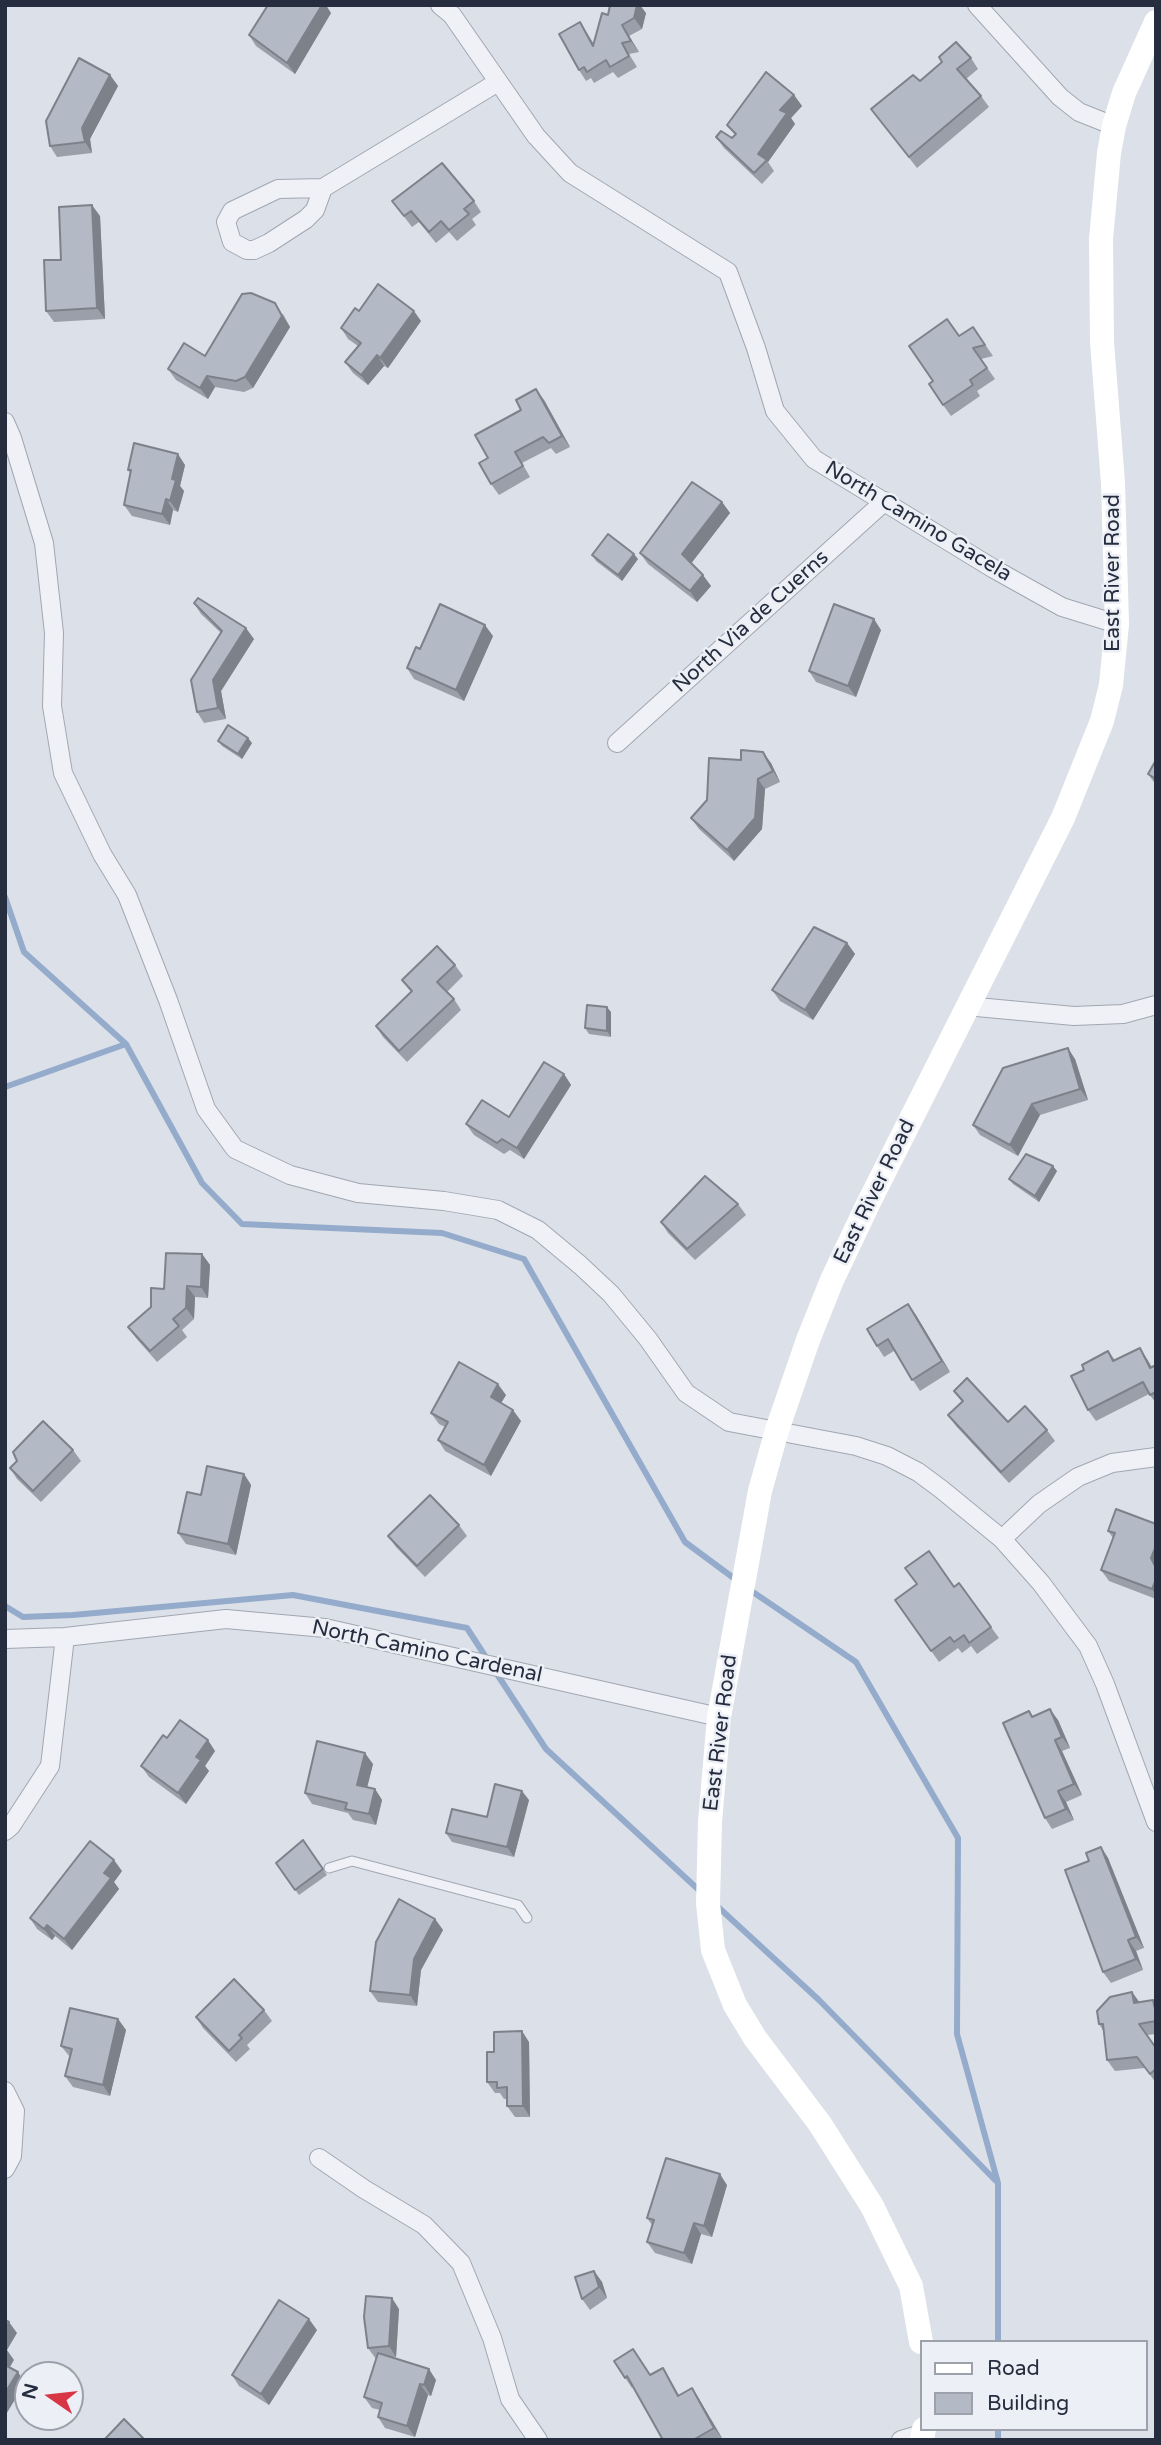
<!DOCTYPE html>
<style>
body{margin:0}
#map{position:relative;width:1161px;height:2445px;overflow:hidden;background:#dce0e8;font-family:"Varela Round",sans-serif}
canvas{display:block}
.frame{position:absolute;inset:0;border:7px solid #252d3f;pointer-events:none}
.legend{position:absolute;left:920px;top:2340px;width:228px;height:91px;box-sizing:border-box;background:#eceff5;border:2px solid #9ca1ac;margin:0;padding:9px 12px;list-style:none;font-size:21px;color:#252d3f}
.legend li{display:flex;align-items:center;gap:14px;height:35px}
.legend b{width:35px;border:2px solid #9ca1ac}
.north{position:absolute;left:14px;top:2361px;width:70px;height:70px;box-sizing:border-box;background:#eceff5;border:2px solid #9ca1ac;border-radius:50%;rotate:284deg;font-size:19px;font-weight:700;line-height:28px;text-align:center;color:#252d3f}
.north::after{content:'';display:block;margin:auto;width:24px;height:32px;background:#d83644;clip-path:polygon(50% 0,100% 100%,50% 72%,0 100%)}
</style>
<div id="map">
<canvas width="1161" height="2445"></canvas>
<div class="frame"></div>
<ul class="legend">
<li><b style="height:9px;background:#fff"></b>Road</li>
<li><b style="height:19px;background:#b3b9c5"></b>Building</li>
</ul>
<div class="north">N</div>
</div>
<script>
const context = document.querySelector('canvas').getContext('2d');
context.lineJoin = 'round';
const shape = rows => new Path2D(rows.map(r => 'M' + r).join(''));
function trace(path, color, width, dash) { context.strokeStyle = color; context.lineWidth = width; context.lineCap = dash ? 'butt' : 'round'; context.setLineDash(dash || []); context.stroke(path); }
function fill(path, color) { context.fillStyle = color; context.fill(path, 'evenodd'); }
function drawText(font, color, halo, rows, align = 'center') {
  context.font = font + ' "Varela Round",sans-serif'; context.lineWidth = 5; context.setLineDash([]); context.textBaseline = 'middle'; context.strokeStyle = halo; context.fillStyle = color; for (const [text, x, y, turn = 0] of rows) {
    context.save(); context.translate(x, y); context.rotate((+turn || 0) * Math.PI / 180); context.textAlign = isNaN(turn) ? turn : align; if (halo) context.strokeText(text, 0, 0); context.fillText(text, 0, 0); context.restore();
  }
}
trace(shape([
 [5,897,24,952,126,1044],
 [5,1087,126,1044,202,1183,242,1224,442,1233,524,1259,685,1542,739,1582],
 [747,1588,856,1662,958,1838,957,2034,998,2183,998,2342],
 [5,1606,23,1617,73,1615,293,1595,467,1628,489,1662],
 [495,1671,546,1749,701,1892],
 [717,1906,819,2000,996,2181],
 [998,2429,998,2440]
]), '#94abcb', 6);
const lane = shape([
 [329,1868,352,1861,518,1905,527,1918]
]);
const street = shape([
 [440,5,452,15,536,136,570,173,728,272,756,348,775,411,814,459,994,569,1062,607,1117,624],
 [977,5,1060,97,1079,112,1114,126],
 [323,188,315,210,306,219,269,243,254,250,247,250,232,242,226,222,232,211,278,189,323,188,498,82],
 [5,422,12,438,44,543,54,633,52,706,63,773,102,854,127,895,168,1000,206,1109,235,1149,290,1175,358,1193,444,1201,498,1210,538,1230,580,1265,611,1294,648,1339,686,1393,729,1422,856,1446,887,1456,918,1472,941,1489,1002,1539,1041,1583,1088,1646,1105,1684,1156,1822],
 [617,743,885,501],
 [966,1006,1074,1016,1123,1014,1156,1005],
 [1002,1539,1039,1504,1078,1477,1112,1463,1156,1457],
 [5,1639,65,1637,226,1619,325,1628,719,1717],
 [5,1831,11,1826,50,1766,65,1637],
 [5,2091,15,2111,12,2156,5,2169],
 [319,2158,364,2189,424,2225,461,2263,492,2338,510,2399,538,2440],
 [901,2440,924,2433]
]);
trace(lane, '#a1a7b2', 11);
trace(street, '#a1a7b2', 20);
trace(lane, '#eff1f6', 9);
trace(street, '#eff1f6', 18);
trace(shape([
 [921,2342,911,2286,872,2206,820,2124,755,2038,735,2005,713,1950,708,1903,710,1822,719,1717,760,1491,777,1430,808,1340,832,1280,869,1202,1063,818,1102,721,1111,685,1117,624,1113,483,1102,342,1101,239,1109,153,1114,126,1124,93,1156,22],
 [922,2440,924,2429]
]), '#fff', 24);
fill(shape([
 [331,13,295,74,256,46,249,35],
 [646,13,642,29,629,36,639,52,629,54,637,67,618,78,613,72,594,83,591,78,586,81,579,70,580,22,594,44,608,15],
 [971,58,978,69,966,79,981,96,989,107,917,168,871,109,920,81],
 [110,75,118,86,90,139,92,153,57,157,50,146],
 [794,95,802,106,791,118,795,124,768,162,774,171,762,184,724,148,716,137,732,138,735,135,727,125],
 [392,201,474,201,481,212,472,219,476,225,457,241,449,232,436,243,419,222,412,227],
 [100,216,105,319,54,322,46,311,61,260],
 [359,311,421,321,388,368,384,366,368,385,353,373,345,362,358,346,348,339,341,328],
 [283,314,290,327,253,388,244,392,215,387,208,399,176,380,168,369,205,356],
 [973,327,993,356,981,359,995,379,977,391,980,396,951,416,943,405,933,381,959,336],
 [544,400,570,447,556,454,551,448,522,463,530,477,499,495,491,484,488,458],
 [185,465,180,486,184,491,178,512,173,510,170,525,132,516,124,505,130,473,128,470],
 [722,502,730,513,691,563,711,586,697,602,648,564,640,553],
 [592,555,638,559,622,581,596,561],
 [194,603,254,639,221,691,226,719,204,723,197,712,221,633,201,614],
 [881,630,856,697,816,682,809,671],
 [493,636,464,701,414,679,407,668,420,649],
 [218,741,252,743,242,759,222,746],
 [1156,760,1156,785,1148,774],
 [771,763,780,782,765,789,762,829,734,861,699,829,691,818],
 [847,943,855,954,813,1020,780,1001,772,990],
 [455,965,463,976,447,992,454,999,461,1010,407,1062,383,1037,376,1026,411,992,402,980],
 [611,1012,611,1037,589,1034,585,1028],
 [1075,1059,1088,1100,1040,1115,1018,1156,980,1135,973,1125],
 [564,1074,571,1085,524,1159,510,1150,504,1154,474,1135,466,1124,509,1117],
 [1057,1171,1039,1202,1013,1184,1009,1179],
 [738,1204,746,1215,695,1260,668,1233,661,1222],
 [202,1254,210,1265,208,1298,195,1297,194,1319,182,1330,187,1337,157,1362,136,1338,128,1327,151,1307,164,1289],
 [908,1304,950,1372,920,1391,894,1351,884,1357,877,1346],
 [1108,1351,1115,1360,1147,1359,1152,1367,1156,1365,1156,1403,1149,1394,1096,1421,1088,1410,1084,1370],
 [954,1391,1008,1422,1047,1430,1055,1441,1009,1483,956,1426,948,1415,962,1402],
 [506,1395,501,1403,521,1421,491,1476,445,1451,438,1440,445,1427,439,1424,431,1413],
 [73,1450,81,1461,41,1502,17,1479,10,1468],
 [244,1474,251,1485,236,1555,186,1544,178,1533,201,1495],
 [1156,1524,1156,1599,1109,1581,1101,1570,1113,1538,1108,1531],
 [459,1525,467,1536,425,1577,396,1547,388,1536],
 [959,1583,999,1638,977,1654,971,1646,962,1653,958,1648,939,1662,895,1600,954,1587],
 [1033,1717,1058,1720,1070,1748,1062,1751,1082,1795,1066,1802,1074,1820,1052,1829,1045,1818],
 [167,1738,215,1751,205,1766,209,1771,186,1804,149,1777,141,1766],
 [373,1764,367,1787,375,1789,382,1800,376,1825,353,1820,348,1813,312,1804,305,1793],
 [529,1800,514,1857,452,1842,446,1833],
 [303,1840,327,1875,299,1895,276,1863],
 [1101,1847,1108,1858,1144,1948,1136,1951,1143,1970,1111,1983,1103,1972,1089,1861],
 [122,1871,114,1882,119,1889,72,1950,55,1936,52,1940,37,1929,30,1918],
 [435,1919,443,1930,421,1970,417,2006,378,2002,370,1991],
 [1132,1992,1139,2002,1156,2003,1156,2034,1147,2035,1156,2048,1156,2083,1145,2068,1115,2071,1107,2060,1104,2032,1099,2024],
 [264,2010,272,2021,247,2045,250,2049,236,2062,203,2028,196,2017],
 [118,2019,126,2030,110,2096,73,2087,65,2076,70,2057,61,2046],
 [529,2042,530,2117,515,2117,507,2106,507,2099,504,2099,500,2093,495,2093,487,2082,494,2052],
 [727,2185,712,2237,701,2234,692,2264,655,2253,647,2242,652,2225,647,2218],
 [594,2271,602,2282,607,2298,590,2310,582,2299],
 [399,2309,396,2357,391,2357,436,2380,431,2396,428,2395,415,2437,385,2428,378,2417,380,2410,372,2408,364,2397,376,2359,368,2348],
 [317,2330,269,2405,239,2386,232,2375],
 [614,2361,650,2375,663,2368,679,2395,699,2399,722,2438,718,2440,663,2440,633,2387,632,2388]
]), '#9a9fa9');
fill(shape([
 [322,5,326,5,331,13,295,74,287,63],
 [637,5,640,5,646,13,642,29,634,18],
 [622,25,629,36,639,52,631,41],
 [110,75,118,86,90,139,92,153,85,142,82,128],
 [794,95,802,106,791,118,795,124,768,162,758,154,780,110],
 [92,205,100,216,105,319,97,308],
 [275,303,290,327,253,388,245,377],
 [414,311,421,321,388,368,380,358],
 [377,355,384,366,368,385,361,375],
 [207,376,215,387,208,399,200,388],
 [536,389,544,400,570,447,562,436],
 [178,454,185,465,180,486,184,491,178,512,170,501,172,479],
 [166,499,173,510,170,525,162,514],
 [722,502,730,513,690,565,682,554],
 [634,554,638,559,622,581,618,575],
 [703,575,711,586,697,602,690,591],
 [874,619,881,630,856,697,848,686],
 [485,625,493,636,464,701,456,690],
 [246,628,254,639,221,691,226,719,218,708,213,680],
 [248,738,252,743,242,759,238,754],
 [763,752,771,763,780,782,773,771],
 [758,779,765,789,762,829,734,861,727,850],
 [847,943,855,954,813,1020,805,1010],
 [607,1007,611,1012,611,1037,607,1031],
 [1068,1048,1075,1059,1088,1100,1080,1089],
 [564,1074,571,1085,524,1159,517,1148],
 [1032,1104,1040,1115,1018,1156,1010,1145],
 [1053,1166,1057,1171,1039,1202,1035,1196],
 [202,1254,210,1265,208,1298,201,1287],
 [187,1286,195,1297,194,1319,186,1308],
 [908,1304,916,1315,950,1372,942,1361],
 [1140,1348,1147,1359,1156,1376,1150,1368],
 [498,1384,506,1395,498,1408,491,1397],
 [513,1410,521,1421,491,1476,484,1465],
 [244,1474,251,1485,236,1555,228,1544],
 [1156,1546,1156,1568,1151,1558],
 [1156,1579,1156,1595,1152,1589],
 [1050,1709,1058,1720,1070,1748,1062,1737],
 [208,1740,215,1751,205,1766,209,1771,186,1804,178,1793,196,1757],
 [1055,1740,1062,1751,1082,1795,1074,1784],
 [365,1753,373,1764,365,1796,357,1785],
 [375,1789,382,1800,376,1825,369,1814],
 [522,1791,529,1800,514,1857,507,1847],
 [1058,1791,1066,1802,1074,1820,1066,1809],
 [1101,1847,1108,1858,1144,1948,1136,1937],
 [114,1860,122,1871,114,1882,119,1889,72,1950,64,1939,104,1873],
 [435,1919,443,1930,421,1970,417,2006,410,1995,414,1959],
 [47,1925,55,1936,52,1940,44,1929],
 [1128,1940,1136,1951,1143,1970,1136,1959],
 [1132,1992,1140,2003,1134,2003],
 [118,2019,126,2030,110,2096,103,2085],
 [522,2031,529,2042,530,2117,523,2106],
 [720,2174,727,2185,712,2237,704,2226],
 [694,2223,701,2234,692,2264,684,2253],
 [594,2271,602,2282,607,2298,599,2287],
 [392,2298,399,2309,396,2357,389,2346],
 [309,2319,317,2330,269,2405,261,2394],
 [9,2322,17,2333,7,2350,14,2360,7,2372,5,2369,5,2329],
 [429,2369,436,2380,431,2396,424,2385],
 [18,2372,25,2383,5,2416,5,2393],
 [420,2384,428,2395,415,2437,407,2426],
 [692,2388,699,2399,722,2438,714,2428]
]), '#7d828a');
const building = shape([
 [268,5,322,5,287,63,249,35,268,5],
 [610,5,637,5,634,18,622,25,631,41,622,43,629,56,610,67,606,60,587,72,584,67,579,70,559,34,580,22,593,46,602,13,608,15,610,5],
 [956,42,971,58,957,69,981,96,909,157,871,109,913,75,920,81,942,62,939,57,956,42],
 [79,58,110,75,82,128,85,142,50,146,46,121,79,58],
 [766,72,794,95,780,110,787,113,758,154,767,160,754,173,716,137,721,131,732,138,736,134,727,125,766,72],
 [442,163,474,201,464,209,469,214,449,230,441,221,429,232,411,211,404,216,392,201,442,163],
 [92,205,97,308,46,311,44,260,61,260,59,207,92,205],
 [378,284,414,311,380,358,377,355,361,375,345,362,361,343,341,328,355,308,359,311,378,284],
 [251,293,275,303,282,316,245,377,236,381,207,376,200,388,168,369,184,343,205,356,242,294,251,293],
 [947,319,959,336,973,327,985,345,973,348,987,368,970,380,973,385,943,405,929,384,933,381,909,346,947,319],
 [536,389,562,436,549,443,543,437,515,452,523,466,491,484,479,463,488,458,475,435,521,410,516,400,536,389],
 [134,443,178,454,172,479,176,480,170,501,166,499,162,514,124,505,131,470,128,470,134,443],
 [692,482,722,502,682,554,703,575,690,591,640,553,692,482],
 [608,534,634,554,618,575,592,555,608,534],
 [198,598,246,628,213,680,218,708,197,712,191,680,222,631,194,603,198,598],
 [440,604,485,625,456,690,407,668,416,647,420,649,440,604],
 [834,604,874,619,848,686,809,671,834,604],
 [228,725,248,738,238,754,218,741,228,725],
 [741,750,763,752,773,771,758,779,755,818,727,850,691,818,707,800,709,758,741,760,741,750],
 [1156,760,1156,779,1148,774,1156,760],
 [814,927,847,943,805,1010,772,990,814,927],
 [437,946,455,965,437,982,454,999,399,1051,376,1026,412,991,402,980,437,946],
 [587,1005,607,1007,607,1031,585,1028,587,1005],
 [1068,1048,1080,1089,1032,1104,1010,1145,973,1125,1003,1068,1068,1048],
 [544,1062,564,1074,517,1148,502,1139,497,1143,466,1124,482,1100,509,1117,544,1062],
 [1026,1154,1053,1166,1035,1196,1009,1179,1026,1154],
 [705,1176,738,1204,687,1249,661,1222,705,1176],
 [166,1253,202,1254,201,1287,187,1286,186,1308,173,1319,179,1326,150,1351,128,1327,151,1307,151,1288,164,1289,166,1253],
 [908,1304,942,1361,912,1380,888,1339,877,1346,867,1329,908,1304],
 [1140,1348,1150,1368,1156,1365,1156,1392,1150,1395,1143,1382,1088,1410,1071,1376,1084,1370,1082,1365,1108,1351,1113,1361,1140,1348],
 [459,1362,498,1384,491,1397,513,1410,484,1465,438,1440,448,1422,431,1413,459,1362],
 [967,1378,1008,1422,1025,1406,1047,1430,1001,1472,948,1415,963,1401,954,1391,967,1378],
 [43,1421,73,1450,33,1491,10,1468,17,1461,13,1452,43,1421],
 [207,1466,244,1474,228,1544,178,1533,187,1492,201,1495,207,1466],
 [430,1495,459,1525,417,1566,388,1536,430,1495],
 [1116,1509,1156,1524,1156,1546,1151,1558,1156,1568,1156,1579,1152,1589,1101,1570,1115,1533,1108,1531,1116,1509],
 [929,1551,954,1587,959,1583,991,1627,969,1643,964,1635,954,1642,950,1637,931,1651,895,1600,917,1584,905,1568,929,1551],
 [1050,1709,1062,1737,1055,1740,1074,1784,1058,1791,1066,1809,1045,1818,1003,1723,1029,1711,1032,1717,1050,1709],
 [180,1720,208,1740,196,1757,201,1760,178,1793,141,1766,163,1735,167,1738,180,1720],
 [317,1741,365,1753,357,1785,375,1789,369,1814,345,1809,347,1803,305,1793,317,1741],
 [495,1784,522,1791,507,1847,446,1833,452,1809,487,1817,495,1784],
 [303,1840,323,1869,295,1890,276,1863,303,1840],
 [90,1841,114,1860,104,1873,111,1878,64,1939,47,1925,44,1929,30,1918,90,1841],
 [1101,1847,1136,1937,1128,1940,1136,1959,1103,1972,1065,1870,1089,1861,1086,1853,1101,1847],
 [399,1899,435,1919,414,1959,410,1995,370,1991,376,1942,399,1899],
 [234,1979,264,2010,239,2035,242,2038,229,2051,196,2017,234,1979],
 [1132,1992,1134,2003,1153,2000,1156,2013,1156,2021,1139,2024,1156,2048,1156,2069,1150,2074,1137,2057,1107,2060,1103,2024,1099,2024,1097,2011,1110,1997,1132,1992],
 [70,2008,118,2019,103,2085,65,2076,72,2049,61,2046,70,2008],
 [522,2031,523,2106,507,2106,507,2087,497,2088,497,2082,487,2082,487,2052,494,2052,494,2032,522,2031],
 [666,2158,720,2174,704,2226,694,2223,684,2253,647,2242,654,2220,647,2218,666,2158],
 [594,2271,599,2287,582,2299,575,2277,594,2271],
 [366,2296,392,2298,389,2346,368,2348,364,2317,366,2296],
 [279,2300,309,2319,261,2394,232,2375,279,2300],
 [5,2320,9,2322,5,2329,5,2320],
 [633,2349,650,2375,663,2368,678,2396,692,2388,714,2428,693,2440,663,2440,627,2376,625,2378,614,2361,633,2349],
 [378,2353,429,2369,424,2385,420,2384,407,2426,378,2417,382,2403,364,2397,378,2353],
 [5,2365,18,2372,5,2393,5,2365],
 [124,2419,145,2440,104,2440,124,2419]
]);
fill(building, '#b3b9c5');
trace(building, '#7d828a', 2);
drawText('21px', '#252d3f', '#eceff5', [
 ["North Camino Gacela",918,522,31],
 ["East River Road",1113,573,-90],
 ["North Via de Cuerns",751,622,-42],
 ["East River Road",875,1192,-64],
 ["North Camino Cardenal",427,1652,12],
 ["East River Road",721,1733,-83]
]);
</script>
